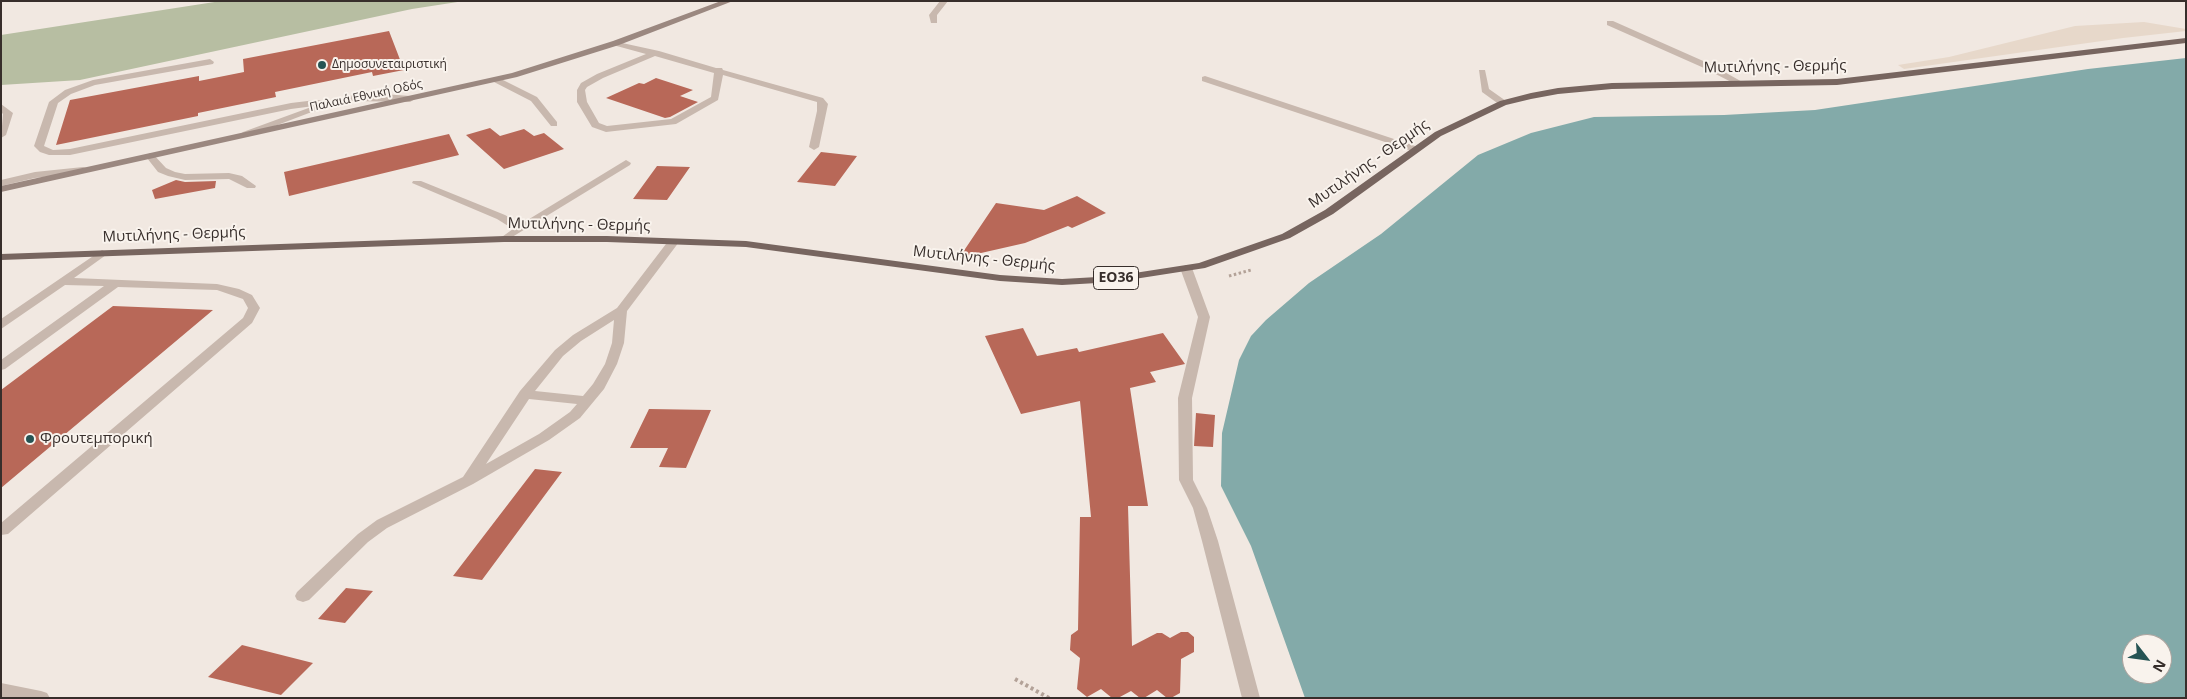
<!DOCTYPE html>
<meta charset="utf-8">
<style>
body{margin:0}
#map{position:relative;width:2187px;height:699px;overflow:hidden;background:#f1e8e1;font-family:"Open Sans",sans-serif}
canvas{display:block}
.frame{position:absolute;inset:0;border:2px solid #372e2b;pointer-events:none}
.north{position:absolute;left:2122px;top:634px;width:50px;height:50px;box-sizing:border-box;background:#f9f3ed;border:1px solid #aba49f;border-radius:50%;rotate:120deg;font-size:14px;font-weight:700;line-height:20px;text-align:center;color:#372e2b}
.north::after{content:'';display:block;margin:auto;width:18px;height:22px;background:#265454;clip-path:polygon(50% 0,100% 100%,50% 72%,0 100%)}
</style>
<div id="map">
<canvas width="2187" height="699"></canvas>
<div class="frame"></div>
<div class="north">N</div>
</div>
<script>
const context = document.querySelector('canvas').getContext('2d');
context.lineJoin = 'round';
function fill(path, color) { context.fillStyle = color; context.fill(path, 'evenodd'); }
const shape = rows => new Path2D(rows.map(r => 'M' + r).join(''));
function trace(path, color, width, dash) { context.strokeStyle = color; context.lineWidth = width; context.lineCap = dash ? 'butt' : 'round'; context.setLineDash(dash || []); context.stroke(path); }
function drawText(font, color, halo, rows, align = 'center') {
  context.font = font + ' "Open Sans",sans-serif'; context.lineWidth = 4; context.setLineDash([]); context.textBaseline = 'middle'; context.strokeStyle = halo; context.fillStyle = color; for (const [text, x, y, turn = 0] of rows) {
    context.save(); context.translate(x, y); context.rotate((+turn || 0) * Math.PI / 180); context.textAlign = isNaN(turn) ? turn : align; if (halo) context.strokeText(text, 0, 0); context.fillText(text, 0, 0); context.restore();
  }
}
fill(shape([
 [221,1,464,1,412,9,80,80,1,85,1,35]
]), '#b7bea2');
fill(shape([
 [2144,22,2186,29,2186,31,2123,38,1904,69,1898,65,1949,57,2075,26]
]), '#e7d8ca');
fill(shape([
 [2186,58,2186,698,1305,698,1251,546,1221,486,1222,433,1239,360,1251,336,1266,320,1309,283,1381,234,1478,155,1531,133,1594,117,1724,115,1815,110,2088,69],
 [2132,644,2162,644,2162,674,2132,674]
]), '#83aaa9');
fill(shape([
 [389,31,404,70,373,76,372,72,275,92,276,97,198,113,198,116,56,145,70,100,199,76,199,81,244,72,243,59],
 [656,78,693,90,680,96,698,102,670,117,665,118,606,98,639,83,644,84],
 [490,128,500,136,524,129,534,136,544,133,564,149,504,169,466,135],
 [449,134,459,155,289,196,284,172],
 [821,152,857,156,835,186,797,182],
 [657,166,690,167,667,200,633,199],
 [176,180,185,182,216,181,215,188,155,199,152,190],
 [1077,196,1106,213,1072,228,1068,226,1025,243,959,258,996,203,1044,210],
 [113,306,213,310,1,488,1,390],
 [1023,328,1037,356,1077,348,1079,352,1163,333,1185,364,1150,372,1156,382,1130,388,1148,506,1128,506,1132,646,1157,633,1162,633,1170,638,1181,632,1188,632,1194,637,1194,652,1181,659,1180,693,1171,698,1167,698,1157,690,1144,698,1140,698,1131,691,1118,698,1112,698,1101,689,1087,697,1077,689,1080,658,1070,650,1071,635,1078,630,1080,517,1091,517,1080,401,1021,414,985,336],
 [649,409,711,410,686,468,659,467,668,448,630,448],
 [1196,413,1215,415,1213,447,1194,446],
 [535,469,562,472,482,580,453,576],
 [346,588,373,591,345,623,318,619],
 [242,645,313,663,281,695,208,677]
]), '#b86858');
trace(shape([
 [1229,276,1251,270]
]), '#b3a298', 3, [2.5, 2.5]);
trace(shape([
 [1015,679,1049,698]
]), '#b3a298', 4, [3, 3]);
fill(shape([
 [940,1,948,1,937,15,937,23,931,23,929,15,940,1],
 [1607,21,1613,21,1710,64,1746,84,1739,86,1704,68,1607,25,1607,21],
 [613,41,659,51,716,68,722,68,723,70,823,98,828,104,819,147,814,150,809,147,817,111,817,102,723,75,718,100,676,124,606,132,592,127,577,102,577,90,581,83,597,74,646,54,613,45,613,41],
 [655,56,714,73,711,97,671,119,607,126,599,123,587,102,585,90,587,87,603,78,655,56],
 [210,59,214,62,213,64,95,85,71,94,58,103,44,146,53,150,70,149,291,103,316,100,331,101,353,95,383,94,410,96,415,99,410,102,353,101,309,113,246,137,241,134,243,132,314,106,291,109,70,155,49,155,40,152,34,146,49,102,65,90,93,80,210,59],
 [1479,70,1485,70,1489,89,1506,101,1506,105,1500,105,1482,92,1479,70],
 [1205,76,1418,147,1420,149,1418,151,1412,151,1202,81,1202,77,1205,76],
 [497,77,537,97,557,122,557,126,551,126,531,101,494,82,494,78,497,77],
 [1,104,13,113,6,135,1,138,3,114,1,112,1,104],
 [150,153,153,154,166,168,175,172,185,174,229,173,242,176,256,186,255,188,247,188,229,179,185,180,168,176,158,172,147,158,145,156,150,153],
 [626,160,631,163,630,165,504,242,499,239,513,229,497,219,412,183,413,181,421,181,505,215,521,224,626,160],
 [83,167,87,168,87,172,35,178,1,186,1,180,35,172,83,167],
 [673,239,679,242,627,311,624,343,617,364,604,389,580,418,549,440,473,484,387,528,368,542,309,600,303,602,297,600,295,596,297,592,358,534,377,520,463,477,520,391,555,350,573,335,617,308,669,240,673,239],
 [614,320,612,343,605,364,593,384,583,396,535,391,563,356,581,341,614,320],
 [529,399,577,404,570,412,539,434,486,464,529,399],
 [102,250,108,253,106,255,74,278,217,284,239,289,252,295,260,308,252,323,8,534,1,535,1,523,243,318,248,308,243,299,217,290,118,287,5,369,1,370,1,360,104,286,65,285,1,329,1,319,102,250],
 [1186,265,1192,268,1210,317,1192,398,1193,480,1207,508,1218,541,1260,698,1242,698,1202,541,1193,508,1179,480,1178,398,1198,317,1180,268,1186,265],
 [1,683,41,691,47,693,50,698,1,697,1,683]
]), '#c8b8ae');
fill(shape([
 [721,1,733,1,619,45,517,77,1,192,1,186,512,73,613,41,721,1]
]), '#9b8880');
fill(shape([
 [2186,38,2186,43,1837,85,1612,89,1558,94,1531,99,1506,105,1441,136,1333,214,1290,238,1205,268,1115,282,1062,285,1000,281,746,247,607,242,504,242,1,260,1,254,504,236,607,236,746,241,1000,275,1062,279,1115,276,1199,263,1282,234,1325,210,1435,132,1500,101,1531,93,1558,88,1612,83,1837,79,2186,38]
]), '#77655f');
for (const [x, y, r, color] of [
 [322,65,5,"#265454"],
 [30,439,5,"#265454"]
]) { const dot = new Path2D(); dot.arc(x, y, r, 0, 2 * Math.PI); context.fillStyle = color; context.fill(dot); trace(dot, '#f9f3ed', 2); }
drawText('12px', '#372e2b', '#f9f3ed', [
 ["Δημοσυνεταιριστική",332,65]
], 'left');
drawText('12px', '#372e2b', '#f9f3ed', [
 ["Παλαιά Εθνική Οδός",366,96,-12]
]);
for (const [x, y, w] of [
 [1116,278,45]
]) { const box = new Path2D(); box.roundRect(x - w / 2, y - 11.5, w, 23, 4); context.fillStyle = '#f9f3ed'; context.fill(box); trace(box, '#372e2b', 1); }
drawText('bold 14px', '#372e2b', null, [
 ["ΕΟ36",1116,278]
]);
drawText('15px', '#372e2b', '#f9f3ed', [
 ["Μυτιλήνης - Θερμής",1775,67,-1],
 ["Μυτιλήνης - Θερμής",1369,164,-35],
 ["Μυτιλήνης - Θερμής",579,225,1],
 ["Μυτιλήνης - Θερμής",174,235,-2],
 ["Μυτιλήνης - Θερμής",984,259,6]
]);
drawText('15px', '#372e2b', '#f9f3ed', [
 ["Φρουτεμπορική",40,439]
], 'left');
</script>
